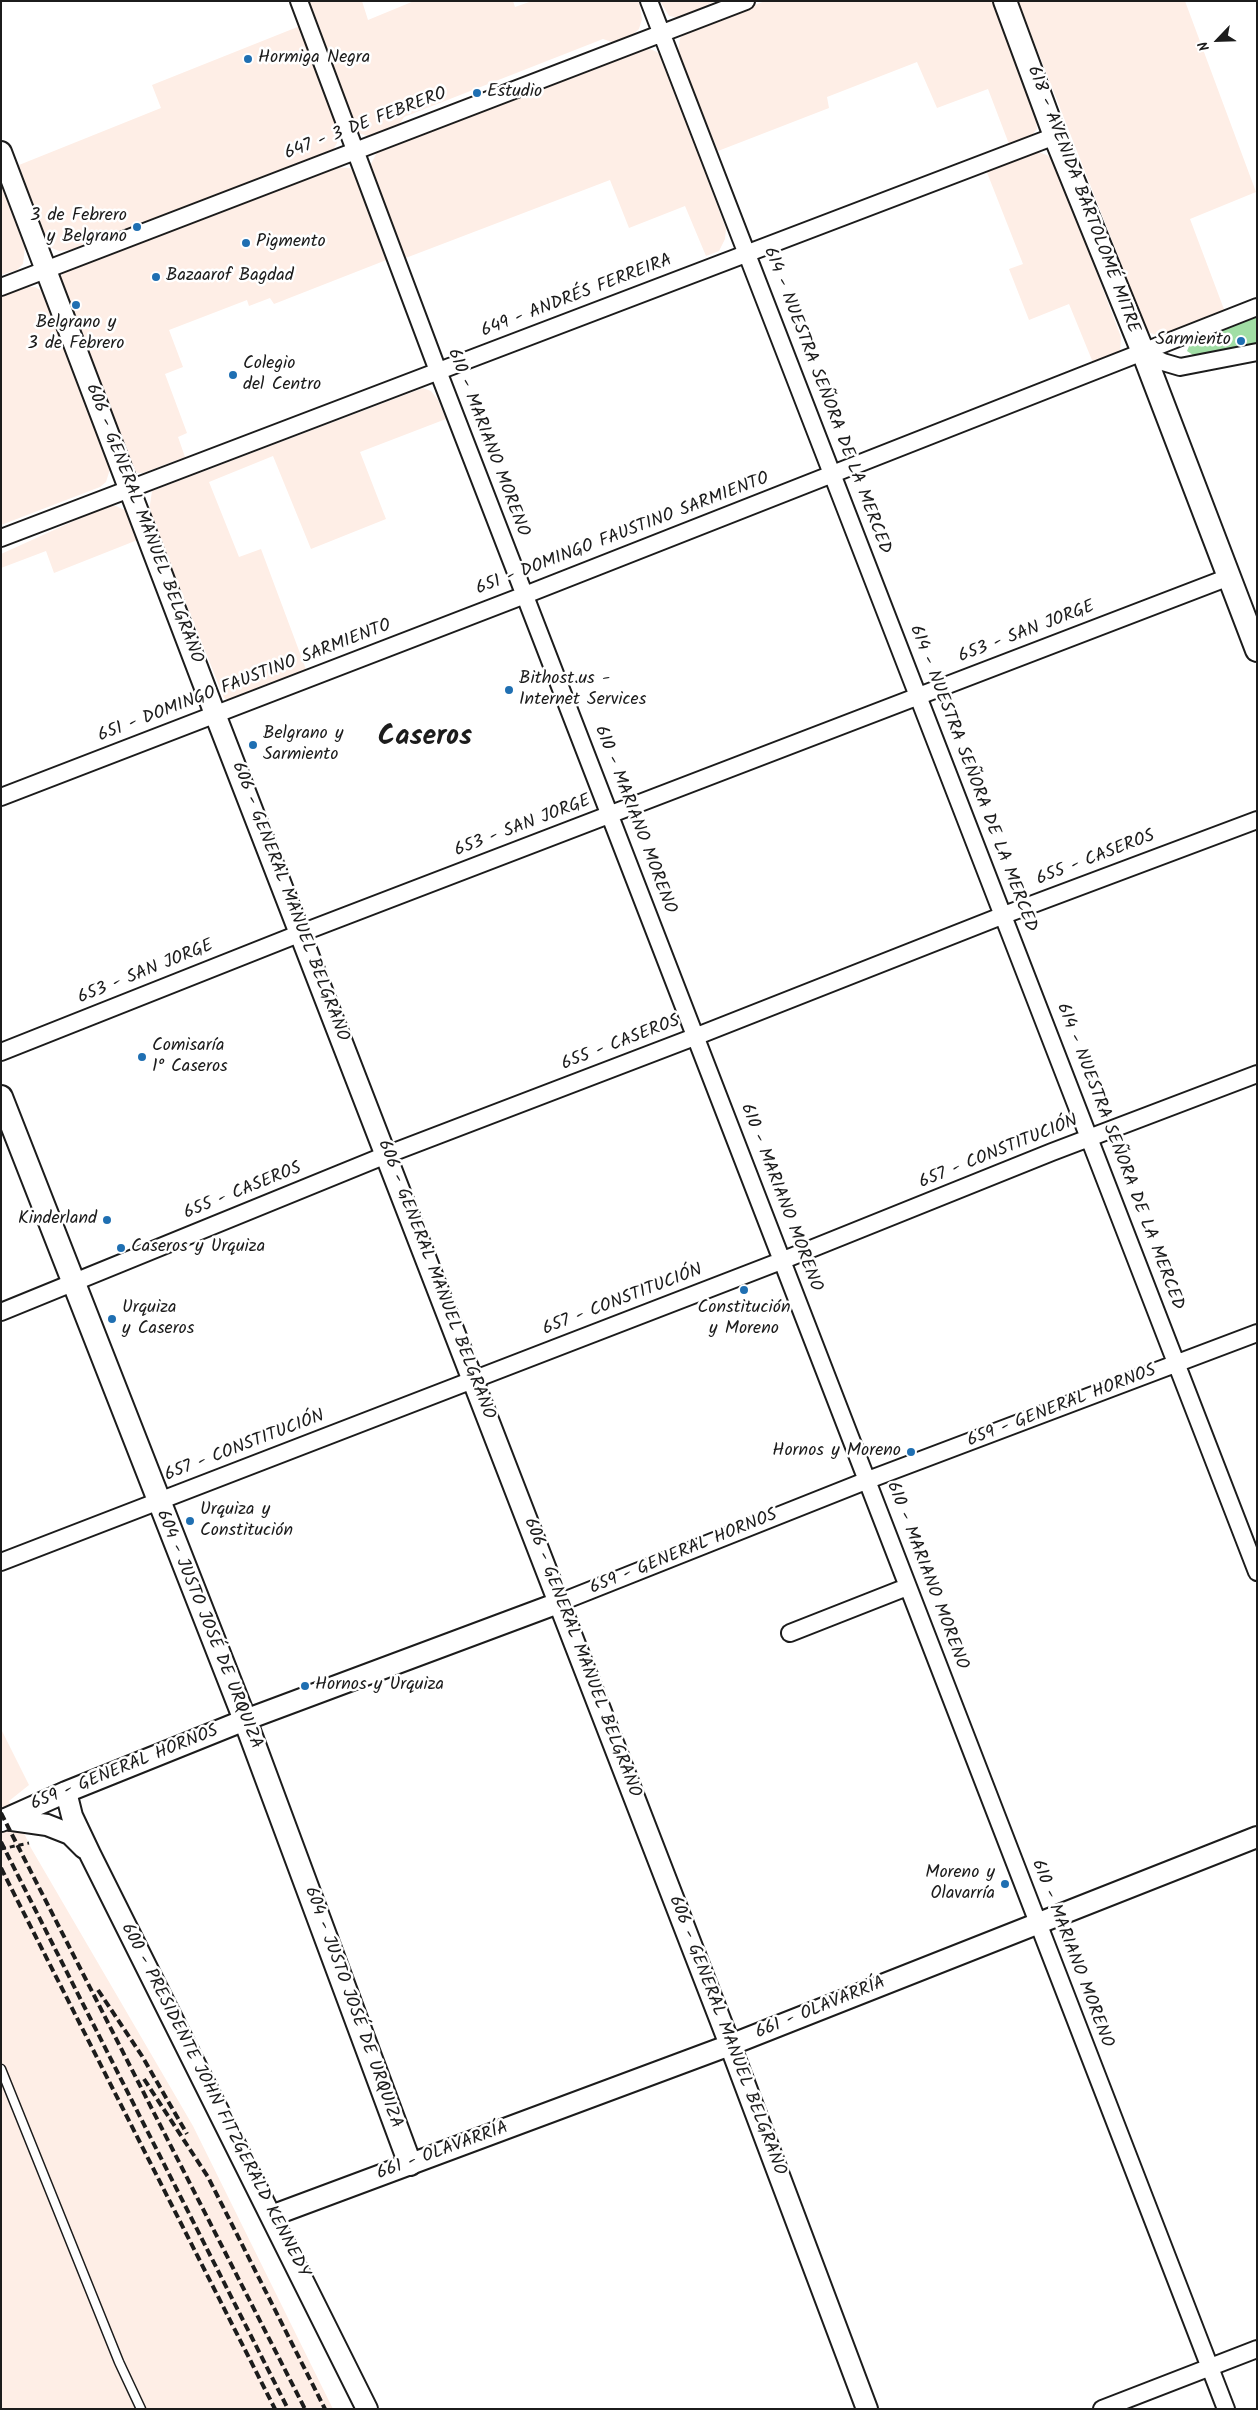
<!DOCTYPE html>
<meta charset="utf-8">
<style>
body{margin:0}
#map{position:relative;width:1258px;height:2410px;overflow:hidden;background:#fff;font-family:Kalam,sans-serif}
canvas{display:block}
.frame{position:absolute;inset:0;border:2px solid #1c1c1c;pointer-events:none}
.north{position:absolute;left:1193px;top:15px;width:50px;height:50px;-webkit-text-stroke:4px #fff;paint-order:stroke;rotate:246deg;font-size:14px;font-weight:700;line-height:20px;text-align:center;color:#1c1c1c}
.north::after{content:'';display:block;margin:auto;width:18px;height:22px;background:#1c1c1c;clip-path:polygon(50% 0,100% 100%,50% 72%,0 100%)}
</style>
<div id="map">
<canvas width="1258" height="2410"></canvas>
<div class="frame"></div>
<div class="north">N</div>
</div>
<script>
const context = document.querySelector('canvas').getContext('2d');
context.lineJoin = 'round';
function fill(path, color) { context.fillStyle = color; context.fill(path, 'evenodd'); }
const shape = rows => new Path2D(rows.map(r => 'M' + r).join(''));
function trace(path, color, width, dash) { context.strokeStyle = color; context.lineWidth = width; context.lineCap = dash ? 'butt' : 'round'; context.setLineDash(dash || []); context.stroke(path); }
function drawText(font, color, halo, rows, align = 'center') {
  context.font = font + ' Kalam,sans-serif'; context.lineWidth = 5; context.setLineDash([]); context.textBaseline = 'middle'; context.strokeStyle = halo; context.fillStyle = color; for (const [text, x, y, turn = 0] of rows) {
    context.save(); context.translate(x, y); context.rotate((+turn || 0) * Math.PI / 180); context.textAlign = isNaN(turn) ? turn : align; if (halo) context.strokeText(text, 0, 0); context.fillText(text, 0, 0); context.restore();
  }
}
fill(shape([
 [306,1,362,1,368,20,414,1,513,1,515,7,532,1,639,1,642,19,639,29,631,36,615,43,603,39,404,117,399,125,376,135,367,136,356,132],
 [660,1,716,1,709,4,703,11,681,18,669,16],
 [765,1,993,1,1036,119,1037,129,1032,135,1009,144,988,89,937,108,917,62,827,97,829,108,718,151,678,52,680,38,686,32],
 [1018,1,1185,1,1256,192,1190,219,1225,312,1171,333,1159,336,1148,332],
 [300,26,338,129,337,143,333,150,320,157,77,249,59,251,47,246,19,165,161,108,152,85],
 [648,48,657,52,662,57,726,229,725,239,719,251,706,256,685,206,629,228,610,180,403,259,370,166,379,148,637,49],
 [1038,152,1047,155,1055,163,1121,337,1120,353,1094,365,1069,304,1029,320,1009,269,1023,264,986,170,1029,153],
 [331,167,350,168,359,179,389,259,274,304,270,298,249,306,247,300,169,330,183,367,165,374,187,433,178,437,185,457,143,473,138,473,132,470,59,280,63,273],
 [1,182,25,247,23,264,17,270,1,275],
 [23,287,35,287,44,292,51,303,110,469,106,482,100,487,1,525,1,297],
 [423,388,431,391,438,400,446,419,360,452,386,519,311,549,273,456,209,482,239,557,261,549,307,672,230,702,224,698,149,511,152,491],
 [107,506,116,506,127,511,140,539,54,573,46,551,1,568,1,554],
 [1,1729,29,1785,9,1801,31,1848,193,2126,333,2409,1,2409]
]), '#feeee6');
fill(shape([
 [1257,316,1257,343,1193,355,1187,351,1190,344]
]), '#a1dea5');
const service = shape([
 [1,2069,119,2362,141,2409]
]);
const minor = shape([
 [299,1,438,371,1226,2409],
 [649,1,1257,1572],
 [1,287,746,1],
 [1143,352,1163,362,1180,367,1257,352],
 [1,538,1055,136],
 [1,797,525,595,1257,307],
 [1,1052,301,933,1229,577],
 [1,1312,386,1155,697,1036,1004,915,1257,820],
 [1,1562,781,1261,1052,1152,1257,1074],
 [561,1602,868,1480,1257,1333],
 [790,1633,907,1587],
 [1102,2409,1257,2349]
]);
const tertiary = shape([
 [1,152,215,714,730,2045,867,2409],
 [66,1792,72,1816,90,1854,367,2409],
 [5,1819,47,1825,70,1834,84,1848],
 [1,1821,66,1792,245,1720,561,1602],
 [271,2216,730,2045,1257,1837]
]);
const secondary = shape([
 [1005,1,1055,136,1143,352,1257,650],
 [1,1097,245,1720,410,2164]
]);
trace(service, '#1c1c1c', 11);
trace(minor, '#1c1c1c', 20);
trace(tertiary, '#1c1c1c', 24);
trace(secondary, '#1c1c1c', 26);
trace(shape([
 [1,1849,29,1843]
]), '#1c1c1c', 3, [5, 4]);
trace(service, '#fff', 8);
trace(minor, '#fff', 16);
trace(tertiary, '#fff', 20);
trace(secondary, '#fff', 22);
trace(shape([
 [1,1813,305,2409],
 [1,1842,288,2409],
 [1,1868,275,2409],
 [98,1990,142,2056,187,2134],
 [144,2079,208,2177,325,2409]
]), '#1c1c1c', 4, [8, 4]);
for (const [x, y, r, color] of [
 [248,59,5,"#1f6fb2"],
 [477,93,5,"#1f6fb2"],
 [137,227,5,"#1f6fb2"],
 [246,243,5,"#1f6fb2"],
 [156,277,5,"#1f6fb2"],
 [76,305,5,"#1f6fb2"],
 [1241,341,5,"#1f6fb2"],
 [233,375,5,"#1f6fb2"],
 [509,690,5,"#1f6fb2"],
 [253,745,5,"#1f6fb2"],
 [142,1057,5,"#1f6fb2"],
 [107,1220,5,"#1f6fb2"],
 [121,1248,5,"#1f6fb2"],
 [744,1290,5,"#1f6fb2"],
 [112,1319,5,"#1f6fb2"],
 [911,1452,5,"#1f6fb2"],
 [190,1521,5,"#1f6fb2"],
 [305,1686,5,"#1f6fb2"],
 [1005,1884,5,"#1f6fb2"]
]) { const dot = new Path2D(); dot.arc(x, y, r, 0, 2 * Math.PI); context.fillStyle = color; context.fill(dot); trace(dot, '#fff', 2); }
drawText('18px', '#1c1c1c', '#fff', [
 ["Hormiga Negra",258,59],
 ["Estudio",487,93],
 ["3 de Febrero",127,217,"right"],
 ["y Belgrano",127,238,"right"],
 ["Pigmento",256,243],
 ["Bazaarof Bagdad",166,277],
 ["Belgrano y",76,324,"center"],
 ["3 de Febrero",76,345,"center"],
 ["Sarmiento",1231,341,"right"],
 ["Colegio",243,365],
 ["del Centro",243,386],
 ["Bithost.us -",519,680],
 ["Internet Services",519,701],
 ["Belgrano y",263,735],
 ["Sarmiento",263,756],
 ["Comisaría",152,1047],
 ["1° Caseros",152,1068],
 ["Kinderland",97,1220,"right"],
 ["Caseros y Urquiza",131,1248],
 ["Urquiza",122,1309],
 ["y Caseros",122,1330],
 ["Constitución",744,1309,"center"],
 ["y Moreno",744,1330,"center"],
 ["Hornos y Moreno",901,1452,"right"],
 ["Urquiza y",200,1511],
 ["Constitución",200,1532],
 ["Hornos y Urquiza",315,1686],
 ["Moreno y",995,1874,"right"],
 ["Olavarría",995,1895,"right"]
], 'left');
drawText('18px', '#1c1c1c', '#fff', [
 ["647 - 3 DE FEBRERO",366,125,-21],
 ["618 - AVENIDA BARTOLOMÉ MITRE",1082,200,69],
 ["649 - ANDRÉS FERREIRA",577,297,-21],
 ["614 - NUESTRA SEÑORA DE LA MERCED",826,401,69],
 ["610 - MARIANO MORENO",487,443,69],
 ["606 - GENERAL MANUEL BELGRANO",143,524,69],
 ["651 - DOMINGO FAUSTINO SARMIENTO",623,535,-21],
 ["653 - SAN JORGE",1027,633,-21],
 ["651 - DOMINGO FAUSTINO SARMIENTO",245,682,-21],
 ["614 - NUESTRA SEÑORA DE LA MERCED",972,779,69],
 ["610 - MARIANO MORENO",634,820,69],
 ["653 - SAN JORGE",523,827,-21],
 ["655 - CASEROS",1096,859,-21],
 ["606 - GENERAL MANUEL BELGRANO",289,902,69],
 ["653 - SAN JORGE",146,973,-22],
 ["655 - CASEROS",621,1044,-21],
 ["657 - CONSTITUCIÓN",999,1153,-22],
 ["614 - NUESTRA SEÑORA DE LA MERCED",1119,1157,69],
 ["655 - CASEROS",243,1192,-22],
 ["610 - MARIANO MORENO",780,1198,69],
 ["606 - GENERAL MANUEL BELGRANO",435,1280,69],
 ["657 - CONSTITUCIÓN",623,1301,-21],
 ["659 - GENERAL HORNOS",1062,1407,-21],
 ["657 - CONSTITUCIÓN",245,1447,-21],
 ["659 - GENERAL HORNOS",684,1553,-22],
 ["610 - MARIANO MORENO",926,1576,69],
 ["604 - JUSTO JOSÉ DE URQUIZA",208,1630,68],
 ["606 - GENERAL MANUEL BELGRANO",581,1658,69],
 ["659 - GENERAL HORNOS",125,1769,-22],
 ["610 - MARIANO MORENO",1071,1954,69],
 ["604 - JUSTO JOSÉ DE URQUIZA",352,2008,70],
 ["661 - OLAVARRÍA",821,2009,-22],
 ["606 - GENERAL MANUEL BELGRANO",726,2036,69],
 ["600 - PRESIDENTE JOHN FITZGERALD KENNEDY",214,2101,63],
 ["661 - OLAVARRÍA",443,2152,-20]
]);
drawText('bold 28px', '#1c1c1c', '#fff', [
 ["Caseros",425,739]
]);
</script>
